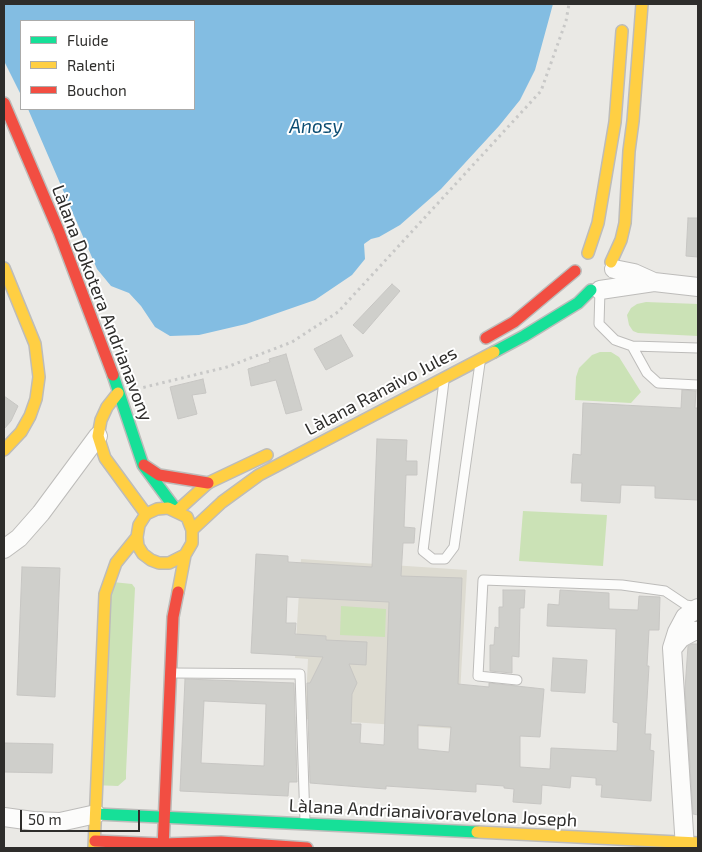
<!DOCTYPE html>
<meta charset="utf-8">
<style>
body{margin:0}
#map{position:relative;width:702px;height:852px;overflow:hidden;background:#eae9e5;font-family:"Exo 2",sans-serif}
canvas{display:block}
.frame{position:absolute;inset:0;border:5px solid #2e2d2b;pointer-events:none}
.legend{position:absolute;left:20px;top:20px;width:175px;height:90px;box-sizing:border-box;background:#fff;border:1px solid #ababaa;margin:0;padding:6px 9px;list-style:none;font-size:15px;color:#2e2d2b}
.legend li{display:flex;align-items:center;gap:10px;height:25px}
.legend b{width:25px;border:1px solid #ababaa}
.scale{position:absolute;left:20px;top:810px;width:120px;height:22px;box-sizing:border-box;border:2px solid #2e2d2b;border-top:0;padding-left:6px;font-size:15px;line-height:18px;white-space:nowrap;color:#2e2d2b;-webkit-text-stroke:4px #fff;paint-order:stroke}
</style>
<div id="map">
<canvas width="702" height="852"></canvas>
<div class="frame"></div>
<ul class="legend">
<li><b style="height:6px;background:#16e098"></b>Fluide</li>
<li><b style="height:6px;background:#ffcf43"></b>Ralenti</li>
<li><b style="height:6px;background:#f24e42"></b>Bouchon</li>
</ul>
<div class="scale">50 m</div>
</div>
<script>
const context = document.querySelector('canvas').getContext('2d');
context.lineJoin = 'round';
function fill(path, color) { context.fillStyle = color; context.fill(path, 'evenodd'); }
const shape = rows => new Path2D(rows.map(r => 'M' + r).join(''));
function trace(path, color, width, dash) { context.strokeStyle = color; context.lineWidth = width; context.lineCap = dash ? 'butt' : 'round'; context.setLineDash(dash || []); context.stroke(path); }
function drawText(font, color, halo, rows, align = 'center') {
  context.font = font + ' "Exo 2",sans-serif'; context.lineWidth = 4; context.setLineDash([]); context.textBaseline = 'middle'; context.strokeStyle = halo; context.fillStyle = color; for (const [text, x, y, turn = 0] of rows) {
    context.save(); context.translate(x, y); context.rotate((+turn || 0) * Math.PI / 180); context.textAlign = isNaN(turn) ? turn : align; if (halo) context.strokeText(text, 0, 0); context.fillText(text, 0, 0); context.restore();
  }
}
fill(shape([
 [301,559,467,570,458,729,305,719,308,659,295,658]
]), '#dddbd1');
fill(shape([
 [646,302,698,304,698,336,638,333,633,331,629,325,627,315,631,308,637,304],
 [600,352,611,352,619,357,641,392,631,403,575,400,576,377,579,368,592,355],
 [523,511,607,515,603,566,519,561],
 [103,581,132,584,135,588,126,772,126,779,118,786,92,785],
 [341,606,386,609,385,637,340,635]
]), '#cbe2b6');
fill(shape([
 [4,4,553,4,535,70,520,100,499,126,441,189,400,225,379,237,371,239,364,244,365,259,352,275,315,300,246,324,199,335,170,336,155,327,141,306,129,293,111,286,97,269,28,109,194,109,194,21,21,21,21,95,4,61]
]), '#83bde2');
const building = shape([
 [688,218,698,218,698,257,686,256,688,218],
 [392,284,400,291,363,334,353,325,392,284],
 [341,335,353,356,326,370,314,349,341,335],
 [286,354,302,410,286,414,276,380,251,386,248,369,270,362,269,359,286,354],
 [203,379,206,393,192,395,197,414,178,419,170,387,203,379],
 [682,390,696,391,695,408,698,408,698,500,655,498,655,486,621,485,620,503,581,501,582,483,571,483,573,454,581,455,583,403,681,408,682,390],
 [4,396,18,406,11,421,4,429,4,396],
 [377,439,407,440,406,461,417,461,417,475,406,475,404,527,415,528,414,543,403,543,401,576,462,578,458,684,489,687,489,683,544,689,540,737,520,736,520,767,550,769,551,748,617,751,618,723,613,722,616,629,547,626,548,604,559,605,560,590,609,593,609,609,638,610,639,596,660,597,659,630,649,630,647,666,649,666,645,734,651,734,650,750,654,751,651,801,601,797,602,785,596,785,596,778,571,776,570,788,542,785,541,804,513,802,514,789,504,788,504,786,476,784,476,792,386,786,386,789,310,783,307,683,310,683,323,657,251,653,256,554,288,556,288,562,372,567,377,439],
 [287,597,389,602,384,745,360,743,361,724,351,724,352,694,357,683,349,664,366,665,367,642,326,640,326,636,295,634,296,623,286,623,287,597],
 [418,725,451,727,449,752,418,749,418,725],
 [22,567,60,568,55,697,17,695,22,567],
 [503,590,525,590,524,608,520,608,519,657,512,656,512,673,490,671,490,645,494,645,495,627,499,628,499,607,503,607,503,590],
 [692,644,698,644,698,815,693,814,685,689,688,646,692,644],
 [553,658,587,660,585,693,551,691,553,658],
 [185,679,294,683,297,782,289,782,288,796,180,791,185,679],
 [204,701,266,704,264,766,201,763,204,701],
 [4,743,53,744,52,773,4,772,4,743]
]);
fill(building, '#cfcfcb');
trace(building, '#c7c6c3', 1);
const lane = shape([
 [600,290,599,324,615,340,632,346,698,348],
 [632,346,647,373,658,383,698,385],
 [444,381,423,551,433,559,445,559,454,547,480,363],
 [173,673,300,674,305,821],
 [517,680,478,676,483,580,622,585,665,591,686,605,698,607]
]);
const street = shape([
 [614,269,634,273,654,282],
 [600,290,654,282,698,287],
 [4,549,19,538,41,513,98,436],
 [673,648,681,638,694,631,698,631],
 [4,817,33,821,60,822,96,814],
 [685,848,672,648,677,632,685,617,698,608]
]);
const fast = shape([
 [494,352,524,336,578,303,591,290],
 [113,375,143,465,177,511],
 [96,814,477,832]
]);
const slow = shape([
 [588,253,598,223,615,122,622,31],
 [611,262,621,240,625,223,629,151,633,121,642,4],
 [4,268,35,344,39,377,36,399,30,416,21,432,4,450],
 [118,393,107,407,101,420,98,436,105,458,146,514],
 [177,511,208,483,267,455],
 [192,530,222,502,259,475,494,352],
 [178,592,185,555,192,543,192,530,187,517,168,508,157,509,146,514,139,525,137,537,138,546,143,554,151,560,159,563,169,563,185,555],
 [477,832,698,843],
 [94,848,105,594,116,563,137,537]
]);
const jam = shape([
 [4,103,59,232,113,375],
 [486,338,514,322,575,271],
 [144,465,159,475,208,483],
 [95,841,164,844,221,842,307,848],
 [163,848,173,617,178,592]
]);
trace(lane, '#bdbcba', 11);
trace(street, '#bdbcba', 20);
trace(fast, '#bdbcba', 14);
trace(slow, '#bdbcba', 14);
trace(jam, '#bdbcba', 14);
trace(shape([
 [137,389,227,367,292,342,338,312,541,91,566,21,569,4]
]), '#c8c8c7', 3, [2.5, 4]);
trace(lane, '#fcfcfb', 9);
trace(street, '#fcfcfb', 18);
trace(fast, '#16e098', 11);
trace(slow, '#ffcf43', 11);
trace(jam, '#f24e42', 11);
drawText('18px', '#2e2d2b', '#fff', [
 ["Làlana Dokotera Andrianavony",102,303,69],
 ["Làlana Ranaivo Jules",381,391,-28],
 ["Làlana Andrianaivoravelona Joseph",433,813,3]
]);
drawText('italic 19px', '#0d4e73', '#fff', [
 ["Anosy",316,127]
]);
</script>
